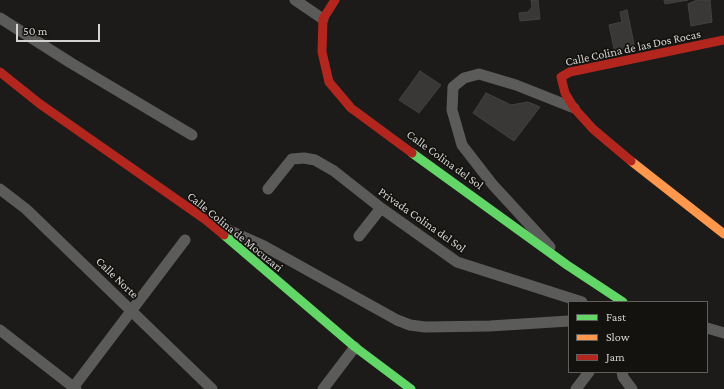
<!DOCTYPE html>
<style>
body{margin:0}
#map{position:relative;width:724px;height:389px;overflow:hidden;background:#1c1b19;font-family:"Crimson Pro",serif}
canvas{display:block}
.legend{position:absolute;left:568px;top:301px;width:140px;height:72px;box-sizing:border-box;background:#14120f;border:1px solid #615f5d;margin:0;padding:5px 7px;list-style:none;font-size:12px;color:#d4d3d1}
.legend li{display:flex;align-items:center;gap:8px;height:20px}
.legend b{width:20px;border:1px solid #615f5d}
.scale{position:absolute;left:16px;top:24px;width:84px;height:18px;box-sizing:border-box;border:2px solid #d4d3d1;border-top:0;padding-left:5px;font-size:12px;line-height:14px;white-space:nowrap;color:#d4d3d1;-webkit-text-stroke:3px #14120f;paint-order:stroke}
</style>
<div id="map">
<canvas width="724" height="389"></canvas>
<ul class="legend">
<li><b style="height:5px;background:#63d668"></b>Fast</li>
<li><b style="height:5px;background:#ff974d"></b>Slow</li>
<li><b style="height:5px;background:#b3261e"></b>Jam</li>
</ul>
<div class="scale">50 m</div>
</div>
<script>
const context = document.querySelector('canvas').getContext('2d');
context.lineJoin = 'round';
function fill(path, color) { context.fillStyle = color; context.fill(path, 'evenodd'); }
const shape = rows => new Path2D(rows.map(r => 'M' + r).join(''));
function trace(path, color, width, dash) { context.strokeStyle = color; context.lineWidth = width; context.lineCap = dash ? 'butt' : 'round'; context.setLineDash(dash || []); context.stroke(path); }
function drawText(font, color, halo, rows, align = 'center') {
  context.font = font + ' "Crimson Pro",serif'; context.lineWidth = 3.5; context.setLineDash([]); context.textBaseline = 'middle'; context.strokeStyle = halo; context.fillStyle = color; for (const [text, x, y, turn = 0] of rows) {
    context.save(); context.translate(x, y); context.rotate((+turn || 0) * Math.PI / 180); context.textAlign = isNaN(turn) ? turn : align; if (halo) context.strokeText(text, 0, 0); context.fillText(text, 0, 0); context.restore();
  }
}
const building = shape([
 [531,0,538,0,540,19,520,21,519,13,528,12,532,7,531,0],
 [664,0,688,0,665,4,664,0],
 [697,0,710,0,712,22,691,26,688,4,697,0],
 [627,10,635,49,615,53,609,25,622,22,620,12,627,10],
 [420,71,441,85,419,113,399,100,420,71],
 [486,93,511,105,528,102,540,107,514,141,473,113,486,93]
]);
fill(building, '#393837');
trace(building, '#434241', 1);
trace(shape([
 [295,0,323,19],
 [0,18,71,63,192,135],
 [0,189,26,209,212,389],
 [268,189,292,159,304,158,315,160,334,171,381,208,457,262,582,302],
 [217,225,264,246,397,320,410,325,425,327,490,326,569,321],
 [359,236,381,208],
 [550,247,493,185,462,145,452,110,453,87,464,78,479,74,516,85,574,108],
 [707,328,724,333],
 [0,330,76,389],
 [622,372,623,377,632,389],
 [72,389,185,240],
 [323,389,355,347],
 [576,389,589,372]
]), '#5b5b5a', 11);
trace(shape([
 [412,153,567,265,623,302],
 [224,235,355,347,411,389]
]), '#63d668', 9);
trace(shape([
 [631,161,724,234]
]), '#ff974d', 9);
trace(shape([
 [335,0,323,19,322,52,329,82,351,108,412,153],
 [0,72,40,104,206,220,224,235],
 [631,161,593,129,574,108,565,93,561,77,570,72,724,40]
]), '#b3261e', 9);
drawText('12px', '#d4d3d1', '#14120f', [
 ["Calle Colina de las Dos Rocas",633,48,-12],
 ["Calle Colina del Sol",445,160,36],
 ["Privada Colina del Sol",422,220,35],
 ["Calle Colina de Mocuzari",235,232,39],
 ["Calle Norte",117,278,44]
]);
</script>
